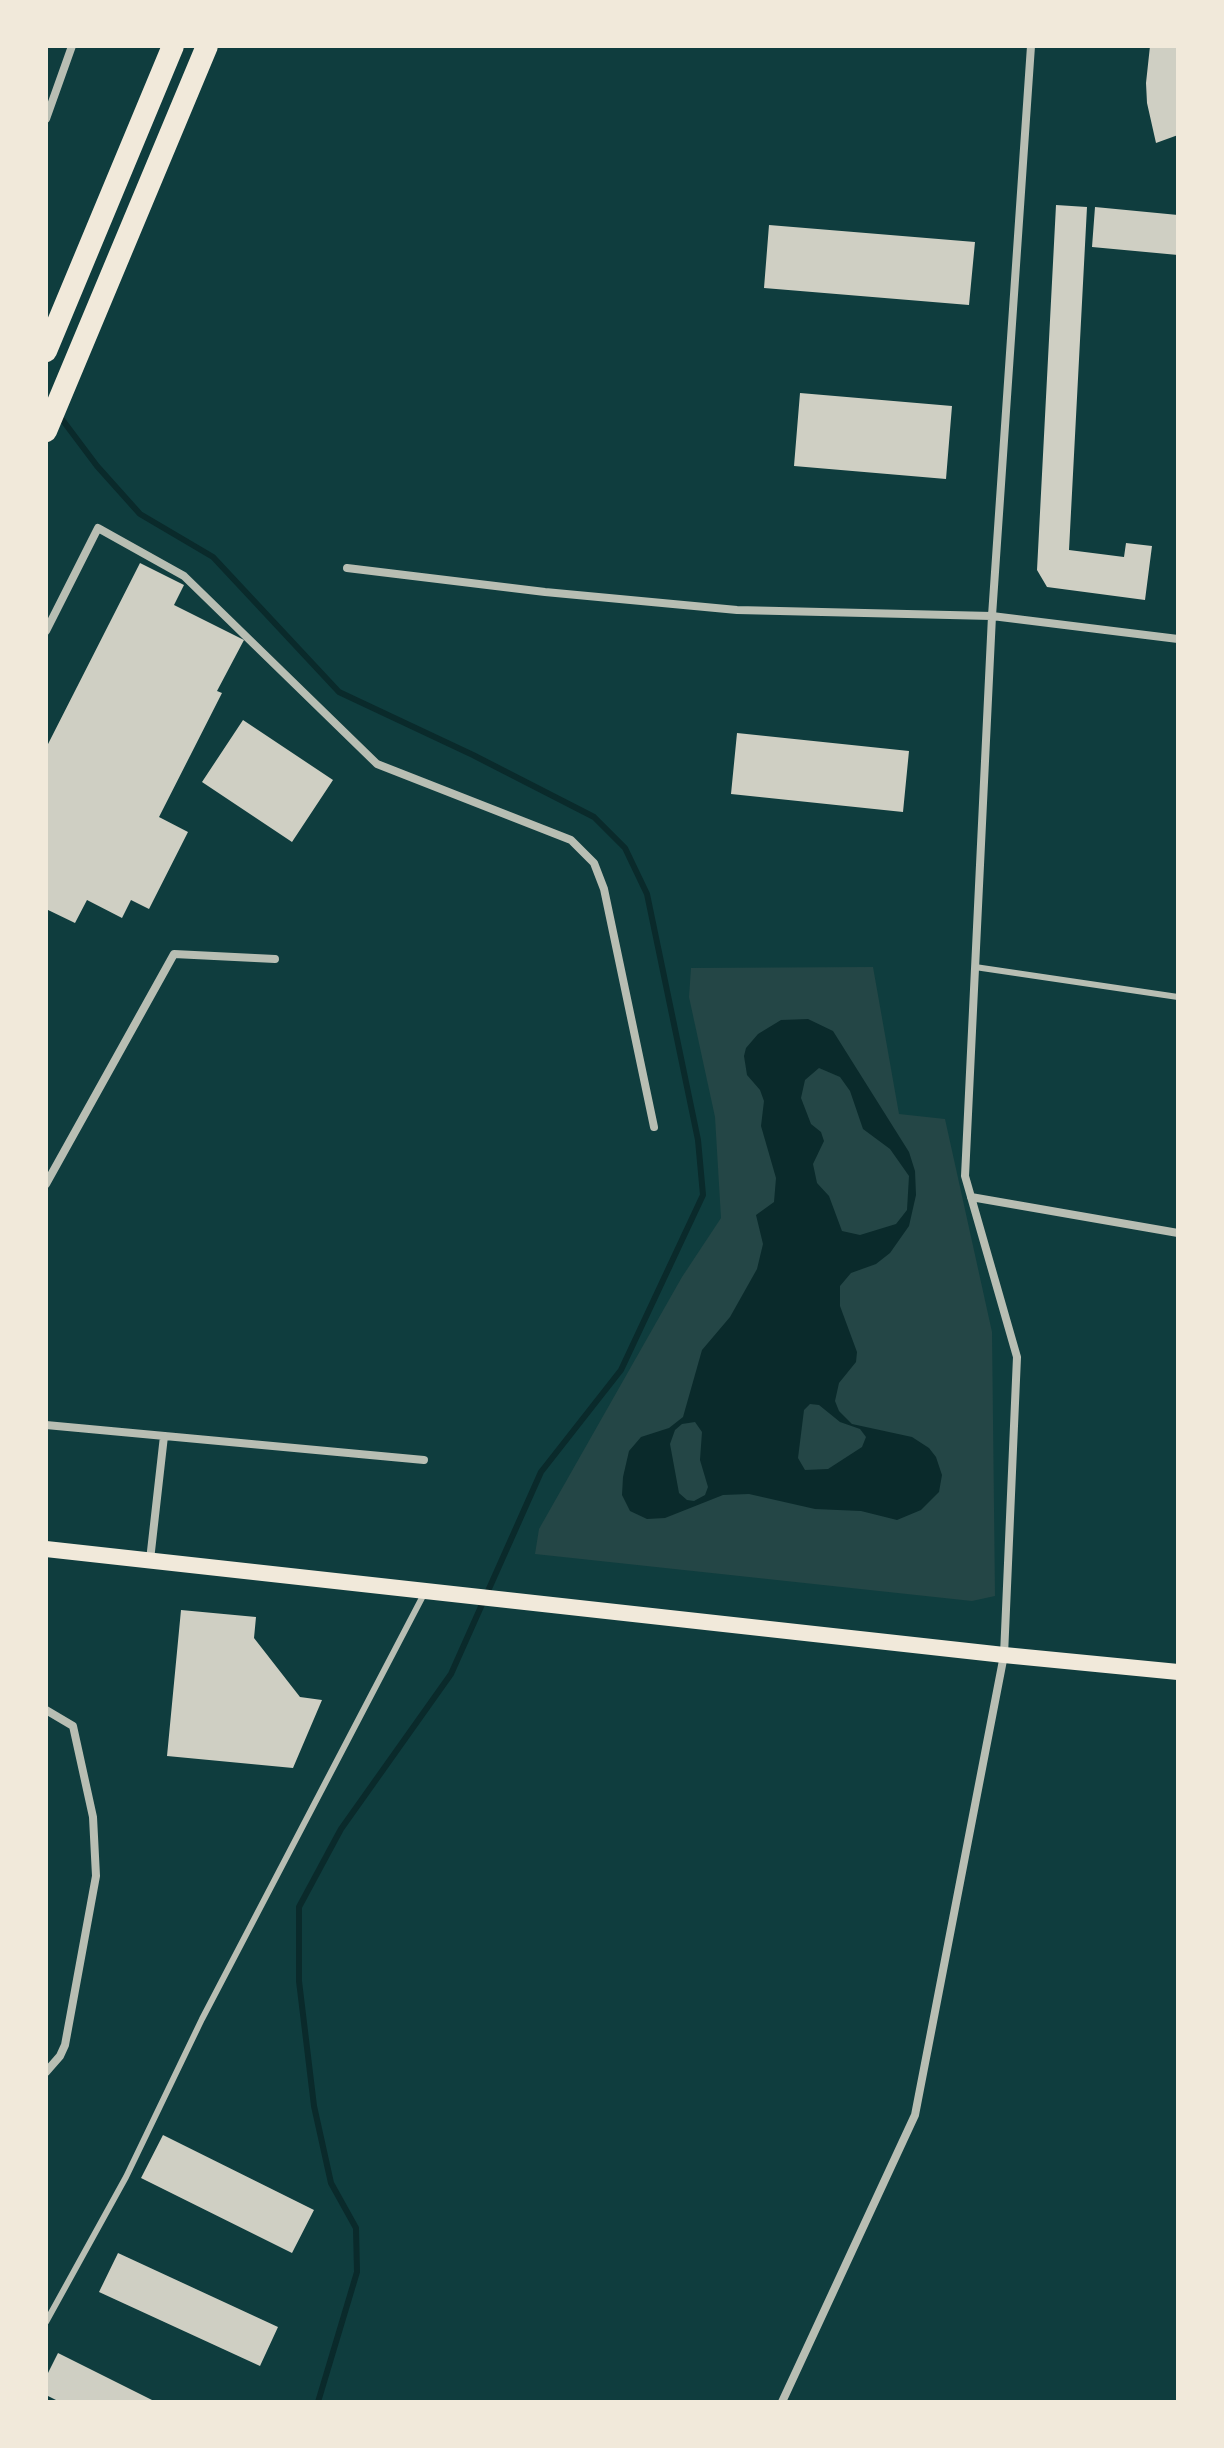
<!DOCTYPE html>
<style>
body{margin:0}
#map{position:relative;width:1224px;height:2448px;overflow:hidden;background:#0f3d3e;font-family:"Noto Serif",serif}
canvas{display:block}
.frame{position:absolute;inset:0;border:48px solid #f1e9da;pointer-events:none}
</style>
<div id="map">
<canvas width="1224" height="2448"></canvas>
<div class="frame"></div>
</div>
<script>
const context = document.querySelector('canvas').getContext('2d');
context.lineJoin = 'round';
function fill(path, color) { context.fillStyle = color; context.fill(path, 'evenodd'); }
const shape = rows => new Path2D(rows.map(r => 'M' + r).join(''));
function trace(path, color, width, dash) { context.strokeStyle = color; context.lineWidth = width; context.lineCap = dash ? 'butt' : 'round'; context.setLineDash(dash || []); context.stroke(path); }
fill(shape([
 [873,967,899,1114,945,1119,992,1332,995,1596,972,1601,535,1554,539,1529,682,1277,721,1218,715,1117,689,997,691,968]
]), '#244646');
fill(shape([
 [808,1019,833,1031,909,1152,915,1171,916,1195,909,1226,890,1253,876,1264,851,1273,840,1286,840,1306,857,1352,856,1362,839,1383,835,1401,839,1411,852,1424,912,1437,929,1448,936,1457,942,1475,939,1492,921,1510,897,1520,861,1511,815,1509,749,1494,723,1495,665,1518,647,1519,630,1511,622,1495,623,1477,629,1451,641,1437,669,1428,683,1417,702,1350,730,1317,757,1269,763,1244,756,1215,774,1202,776,1178,761,1126,764,1101,760,1090,747,1075,744,1056,746,1048,758,1034,781,1020],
 [819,1068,840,1077,850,1091,863,1129,890,1149,909,1176,907,1210,896,1224,860,1235,842,1231,829,1196,817,1183,813,1164,824,1141,821,1132,811,1124,801,1098,805,1080],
 [810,1404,819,1405,840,1422,860,1429,866,1437,862,1447,828,1469,805,1470,798,1458,804,1410],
 [695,1422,702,1432,700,1460,708,1487,705,1495,694,1501,687,1500,679,1493,670,1444,675,1430,682,1424]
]), '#0a2a2b');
trace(shape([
 [58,414,97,466,140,514,213,557,339,692,473,755,594,817,625,848,647,894,698,1140,703,1195,621,1370,541,1472,451,1674,341,1829,299,1907,299,1981,314,2106,331,2183,356,2228,357,2272,318,2402]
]), '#0a2a2b', 6);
fill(shape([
 [1150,46,1178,46,1178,135,1156,143,1147,103,1146,83],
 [1056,205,1087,207,1069,550,1124,557,1126,543,1152,546,1145,600,1047,587,1037,570],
 [1095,207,1178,215,1178,255,1092,247],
 [769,225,975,242,969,305,764,288],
 [800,393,952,406,946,479,794,466],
 [140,563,184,585,174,605,244,640,217,691,222,693,159,817,188,832,149,909,131,900,122,918,87,900,75,923,46,909,46,748],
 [243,720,333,780,292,842,202,782],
 [737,733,909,751,903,812,731,794],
 [181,1610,256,1617,254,1638,300,1697,322,1700,293,1768,167,1756],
 [163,2135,314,2210,292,2253,141,2178],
 [118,2253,278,2327,260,2366,99,2292],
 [58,2353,156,2402,60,2402,46,2395,46,2377]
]), '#cfcfc3');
trace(shape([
 [975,967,1178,997],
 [46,2322,126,2177,202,2019,424,1594]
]), '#b8beb3', 6);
trace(shape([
 [46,119,72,46],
 [347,568,545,592,737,610,992,616,1178,639],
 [46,631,98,528,184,576,377,764,571,840,594,863,604,889,654,1127],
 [46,1184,174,954,275,959],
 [971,1197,1178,1233],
 [46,1425,424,1460],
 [150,1560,164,1436],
 [46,1710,73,1726,93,1817,96,1876,65,2045,60,2056,46,2072],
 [782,2402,915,2115,1004,1655,1017,1357,965,1176,992,616,1031,46]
]), '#b8beb3', 8);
trace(shape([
 [46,1549,1004,1655,1178,1672]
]), '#f1e9da', 16);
trace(shape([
 [46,351,173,46],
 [46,431,207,46]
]), '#f1e9da', 22);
</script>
